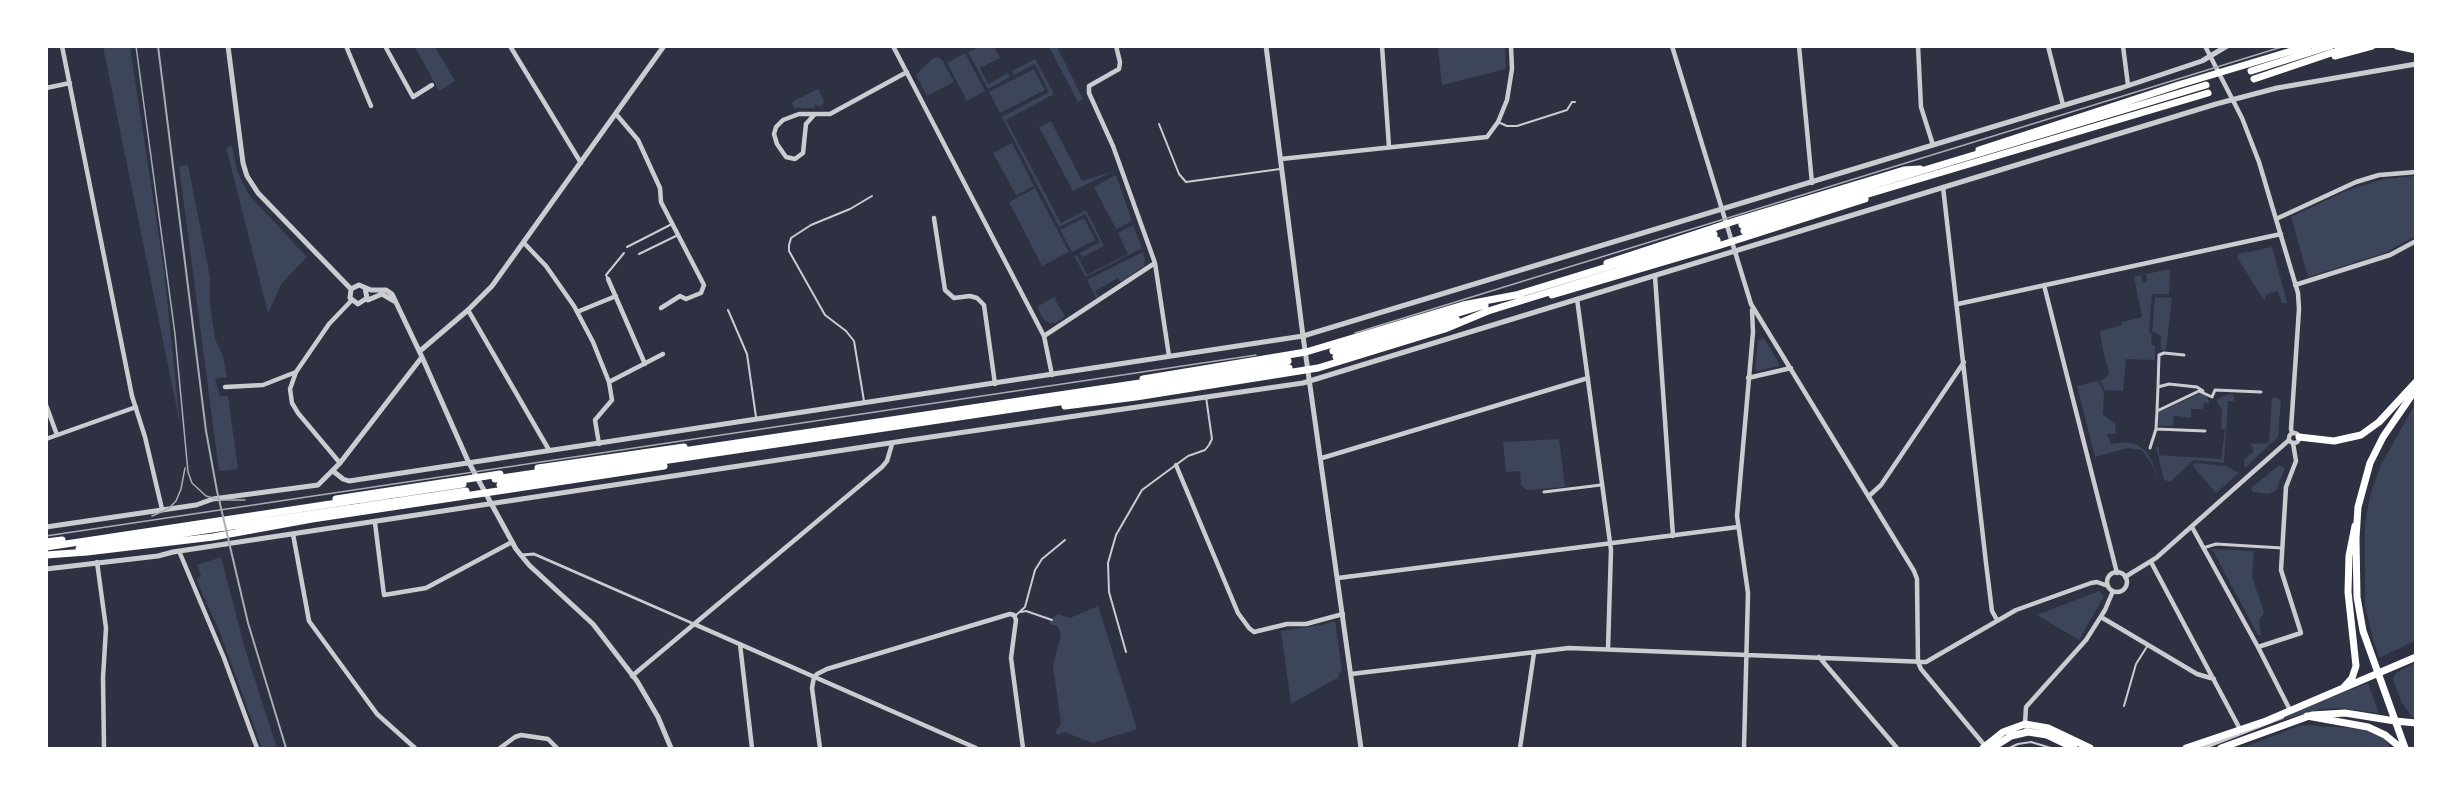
<!DOCTYPE html>
<style>
body{margin:0}
#map{position:relative;width:2462px;height:795px;overflow:hidden;background:#2d3142;font-family:Montserrat,sans-serif}
canvas{display:block}
.frame{position:absolute;inset:0;border:48px solid #fff;pointer-events:none}
</style>
<div id="map">
<canvas width="2462" height="795"></canvas>
<div class="frame"></div>
</div>
<script>
const context = document.querySelector('canvas').getContext('2d');
context.lineJoin = 'round';
function fill(path, color) { context.fillStyle = color; context.fill(path, 'evenodd'); }
const shape = rows => new Path2D(rows.map(r => 'M' + r).join(''));
function trace(path, color, width, dash) { context.strokeStyle = color; context.lineWidth = width; context.lineCap = dash ? 'butt' : 'round'; context.setLineDash(dash || []); context.stroke(path); }
fill(shape([
 [103,47,130,47,164,270,180,424],
 [415,47,435,47,455,81,439,91],
 [979,47,994,47,1000,58,980,68,988,84,1008,73,1010,77,988,89,968,52],
 [1049,47,1057,47,1083,99,1078,102],
 [1466,47,1505,47,1506,69,1442,85,1438,48],
 [965,53,985,91,967,101,947,63],
 [938,57,943,61,954,82,927,96,916,75,932,59],
 [1035,59,1054,94,1006,120,1061,223,1086,210,1104,246,1082,257,1080,253,1100,242,1085,214,1059,227,1002,117,1049,92,1035,64,1014,75,1012,71],
 [1034,69,1045,90,1000,113,989,92],
 [818,89,824,101,821,108,821,106,815,105,815,108,794,108,792,103,795,100],
 [1051,121,1082,181,1114,171,1073,191,1039,127],
 [1012,143,1034,186,1016,195,993,153],
 [232,146,237,171,249,195,307,257,282,283,268,313,226,147],
 [188,165,210,277,210,304,215,339,223,356,227,377,215,379,220,396,228,396,238,469,219,471,179,166],
 [1116,175,1132,221,1116,229,1094,187],
 [2415,176,2415,236,2385,253,2308,277,2291,217,2348,190,2384,179],
 [1035,188,1069,252,1042,266,1009,202],
 [1084,218,1095,240,1072,252,1060,230],
 [1133,225,1142,248,1086,277,1074,256,1077,255,1087,275,1128,254,1118,233],
 [2272,247,2287,302,2287,303,2282,303,2278,291,2265,295,2265,299,2263,299,2237,257,2239,254],
 [1143,252,1145,260,1144,266,1121,282,1118,278,1095,291,1098,296,1096,298,1087,280],
 [2170,269,2169,294,2152,294,2149,332,2152,334,2151,345,2155,346,2155,360,2126,359,2123,391,2105,390,2100,381,2108,376,2109,372,2103,351,2100,331,2122,325,2122,322,2142,317,2134,277,2141,275,2143,283,2147,282,2146,274],
 [1054,297,1065,317,1055,323,1049,323,1044,320,1037,307],
 [2155,297,2172,298,2166,350,2161,350,2161,336,2152,331],
 [1764,338,1779,363,1779,366,1758,371,1755,369,1758,340],
 [2098,381,2104,392,2103,414,2115,424,2116,434,2107,434,2111,444,2127,442,2136,444,2146,451,2153,463,2164,509,2153,466,2142,450,2128,448,2095,457,2077,386],
 [2201,393,2206,395,2209,401,2209,403,2204,403,2203,409,2191,409,2191,418,2174,416,2173,426,2158,426,2159,412],
 [2229,394,2234,395,2234,401,2228,401,2224,463,2194,460,2170,482,2164,480,2156,447,2159,447,2159,455,2221,459,2225,430,2221,428,2222,410,2217,402,2217,399],
 [2276,397,2281,400,2278,437,2245,468,2244,460,2253,452,2253,448,2250,444,2269,443,2272,398],
 [2415,404,2415,641,2381,657,2379,657,2374,643,2365,606,2365,524,2370,496,2380,467],
 [1559,439,1565,487,1527,490,1521,485,1520,471,1506,472,1503,442],
 [2195,463,2226,466,2239,473,2216,493,2193,466],
 [2279,465,2285,468,2276,491,2268,494,2253,492,2251,488],
 [2212,549,2254,551,2252,576,2264,613,2259,621,2261,635,2258,635],
 [221,557,245,649,277,748,262,748,220,633,196,579,201,576,197,565],
 [2099,591,2104,596,2079,640,2037,615],
 [1098,606,1137,729,1093,743,1064,732,1057,735,1056,731,1061,723,1053,666,1061,634,1057,626,1050,624,1049,622,1058,614,1070,618],
 [1335,621,1342,671,1339,673,1339,677,1291,704,1281,631,1321,625],
 [2415,663,2415,717,2412,717,2401,701,2393,679,2396,673],
 [2368,683,2379,713,2338,708,2321,709,2279,721,2296,711],
 [2307,725,2363,729,2384,738,2391,748,2242,748,2299,726]
]), '#3c4559');
trace(shape([
 [1498,122,1507,126,1517,126,1567,110,1572,102,1575,102],
 [1159,124,1179,174,1186,182,1280,169],
 [627,247,672,224],
 [639,254,678,235],
 [608,279,606,275,624,253],
 [728,310,747,354,756,417],
 [864,401,854,341,846,331,825,315,789,251,789,245,791,238,811,225,850,209,872,196],
 [1021,612,1026,611,1052,620],
 [1015,616,1025,607,1035,570,1042,559,1065,540],
 [1126,652,1109,592,1108,563,1116,535,1142,490,1188,456,1205,450,1209,445,1212,439,1206,397],
 [2124,706,2136,664,2148,645],
 [2009,748,2018,744,2031,742,2051,748]
]), '#caccd0', 2);
trace(shape([
 [2158,387,2159,355,2164,353,2184,355],
 [2157,411,2158,387,2169,384,2197,387,2203,391],
 [2156,429,2157,411,2199,391,2212,397,2215,390,2261,392],
 [2150,448,2156,429,2205,431],
 [1544,492,1601,485],
 [2203,548,2216,544,2282,548],
 [521,555,534,554,694,624]
]), '#caccd0', 3);
trace(shape([
 [62,46,132,396,145,437,162,509],
 [346,46,371,106],
 [385,46,413,97,432,85],
 [510,46,581,163],
 [893,46,1044,336,1052,375],
 [1116,46,1120,62,1119,69,1089,86,1089,93,1113,146,1155,263,1169,356],
 [1382,46,1389,147],
 [1672,46,1751,304,1914,571,1917,579,1918,662,1921,669,1986,747],
 [1799,46,1812,183],
 [1918,46,1921,107,1933,145],
 [2048,46,2063,105],
 [2123,46,2128,85],
 [2205,46,2242,118,2259,162,2298,293,2299,309,2291,429,2292,433],
 [46,88,70,83],
 [616,114,638,140,660,188,661,202,704,285,701,293,686,299,680,296,661,308],
 [814,115,806,124,803,153,795,159,786,157,777,144,774,134,776,127,783,120,799,114,830,114,907,72],
 [1281,159,1487,137,1498,122,1507,100,1512,69,1511,46],
 [1943,187,1986,563,1992,611,1997,620],
 [934,218,945,290,954,298,970,296,977,298,984,305,995,384],
 [2276,219,2356,182,2379,175,2416,172],
 [524,243,546,266,574,306,593,342,609,382,612,400,595,420,599,444],
 [1655,276,1673,536],
 [608,279,645,364],
 [2044,285,2117,573],
 [2295,285,2390,255,2416,241],
 [1577,299,1611,550,1608,649],
 [1958,304,2281,234],
 [468,310,549,450],
 [577,312,616,296],
 [1044,336,1155,263],
 [1748,378,1791,368],
 [609,382,663,354],
 [225,387,263,385,296,372],
 [46,405,57,435],
 '2289 438a5 5 0 1 1 10 0a5 5 0 1 1-10 0Z',
 [46,439,136,407],
 [1322,458,1588,378],
 [340,463,298,413,292,403,290,389,296,372,329,324,351,301],
 [1176,465,1238,613,1249,628,1254,632,1287,624,1306,624,1343,614],
 [1869,496,1881,485,1964,362],
 [375,523,384,595,426,588,512,542],
 [2192,527,2258,647,2290,710,2289,712],
 [293,534,309,621,377,714,415,748],
 [179,551,224,658,257,748],
 [97,562,106,628,103,678,104,748],
 [2151,562,2241,731],
 '2107 582a10 10 0 1 1 20 0a10 10 0 1 1-20 0Z',
 [2125,577,2156,558,2289,440],
 [1338,578,1738,527],
 [2101,617,2197,674,2214,679],
 [694,624,976,748],
 [740,644,752,748],
 [2258,647,2301,633,2281,570,2286,487,2296,461,2293,443],
 [1819,657,1897,748],
 [1351,674,1569,648,1926,662,2016,610,2091,583,2097,582,2108,586],
 [632,676,882,467,887,461,892,444],
 [2028,732,2025,724,2026,707,2086,640,2105,610,2113,591],
 [500,748,515,737,521,735,548,739,557,748],
 [820,748,812,688,814,677,817,674,827,669,1010,614,1014,615,1016,620,1011,658,1023,748],
 [1520,748,1534,653],
 [1744,748,1748,593,1737,516,1753,332,1752,310],
 [2202,748,2282,717]
]), '#caccd0', 4.5);
trace(shape([
 [228,46,243,163,247,176,258,193,351,289],
 [1266,46,1303,336,1361,748],
 [351,289,359,285,371,290,386,290,392,294,422,357,468,461,516,549,529,565,593,624,637,681,658,717,671,748],
 [351,289,350,298,358,304,367,298,365,288],
 [368,300,382,294,394,301],
 [420,351,468,310,492,286,664,46],
 [333,471,343,479,349,481,1303,336,2121,88,2202,61,2227,46],
 [46,527,196,505,213,499,318,485,340,463,422,357],
 [46,569,158,556,173,552,903,441,1303,383,2216,104,2277,88,2416,64]
]), '#caccd0', 5);
trace(shape([
 [2397,46,2416,50],
 [2335,56,2372,46],
 [2251,71,2330,46],
 [2254,79,2352,46],
 [1979,150,2178,85,2308,46],
 [1742,225,2206,85],
 [1744,231,2208,93],
 [1607,263,1738,220,1904,170,1920,169],
 [1519,294,1714,234],
 [1552,295,1721,245,1865,199],
 [1485,312,1717,240],
 [1333,351,1485,305],
 [1336,357,1457,320],
 [1143,379,1306,352,1463,305,1521,294],
 [1065,406,1136,397,1318,368,1445,329,1488,311],
 [538,468,684,447],
 [495,479,1288,361],
 [500,485,1289,368],
 [336,499,500,474],
 [46,542,62,540],
 [46,547,463,484],
 [79,549,466,491],
 [46,555,87,552,213,537,312,519,664,466],
 [2344,687,2352,678,2356,666,2348,592,2349,556,2355,526],
 [1983,748,2003,732,2025,724,2048,728,2090,748],
 [1992,748,2011,736,2028,732,2047,735,2074,748],
 [2186,748,2266,721,2416,657],
 [2221,748,2312,715,2345,713,2395,721]
]), '#fff', 7);
trace(shape([
 [2299,437,2334,441,2361,435,2379,422,2416,382],
 [2307,716,2368,727,2385,735,2401,748],
 [2395,721,2416,723],
 [2405,748,2363,631,2357,597,2356,538,2358,507,2370,463,2383,437,2416,389]
]), '#fff', 7);
trace(shape([
 [136,46,175,334,188,472,192,483,206,496,220,500,245,500],
 [1355,333,2285,46],
 [152,516,168,509,176,501,181,489,185,468],
 [46,536,1256,355]
]), '#abadb3', 1.5);
trace(shape([
 [158,46,206,431,217,491,248,623,286,748]
]), '#abadb3', 2);
</script>
